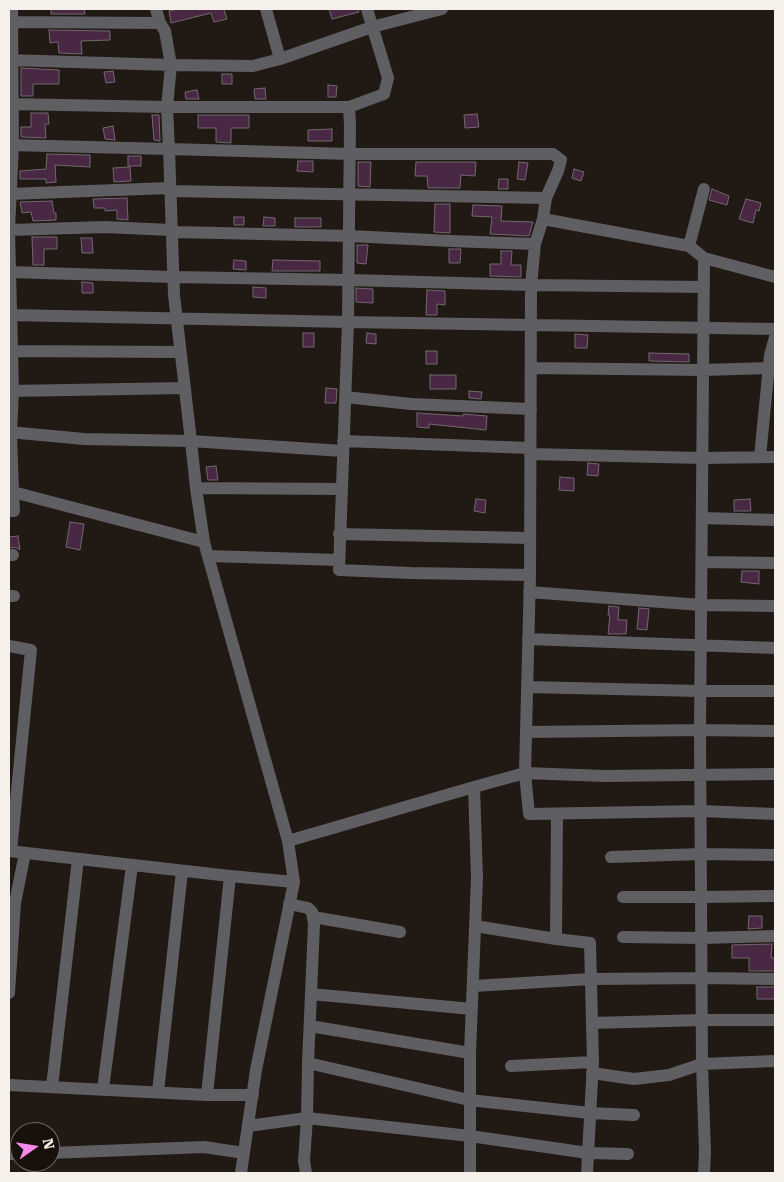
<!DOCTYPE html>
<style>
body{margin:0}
#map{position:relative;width:784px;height:1182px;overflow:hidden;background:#211913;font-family:"Roboto Serif",serif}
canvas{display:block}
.frame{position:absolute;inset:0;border:10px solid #f6f0eb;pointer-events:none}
.north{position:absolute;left:10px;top:1122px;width:50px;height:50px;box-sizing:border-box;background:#18100a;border:1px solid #716a64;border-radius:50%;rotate:77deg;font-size:14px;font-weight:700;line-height:20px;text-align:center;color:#f6f0eb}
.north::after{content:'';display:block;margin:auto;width:18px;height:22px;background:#f788eb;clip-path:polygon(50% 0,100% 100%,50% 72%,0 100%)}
</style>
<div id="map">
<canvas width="784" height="1182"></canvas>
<div class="frame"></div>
<div class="north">N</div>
</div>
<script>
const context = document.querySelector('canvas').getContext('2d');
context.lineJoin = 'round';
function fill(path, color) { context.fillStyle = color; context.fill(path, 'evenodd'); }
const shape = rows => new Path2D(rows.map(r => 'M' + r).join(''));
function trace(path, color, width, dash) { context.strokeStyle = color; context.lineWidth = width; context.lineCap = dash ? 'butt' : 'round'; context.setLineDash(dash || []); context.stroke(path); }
const building = shape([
 [51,9,84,9,85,14,51,14,51,9],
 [178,9,224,9,227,19,214,22,211,13,171,23,169,11,178,9],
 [329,9,358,9,359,12,332,19,329,9],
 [49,30,110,31,110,40,81,41,82,54,59,53,58,42,50,43,49,30],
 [21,68,59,70,59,84,33,84,33,96,21,96,21,68],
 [113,71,115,82,106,83,104,72,113,71],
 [222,74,232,74,232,84,222,84,222,74],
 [328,85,337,86,336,97,328,97,328,85],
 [265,88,266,99,255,99,254,89,265,88],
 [197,90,199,99,186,99,185,92,197,90],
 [31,113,48,113,49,124,45,124,46,138,21,137,21,127,31,127,31,113],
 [477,114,479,127,465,128,464,115,477,114],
 [152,115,159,115,160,141,154,140,152,115],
 [198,115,249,115,249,128,231,128,231,143,216,142,216,128,198,128,198,115],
 [113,126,115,140,105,139,103,128,113,126],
 [332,129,332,141,308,141,308,130,332,129],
 [47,154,90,155,90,167,55,165,56,182,46,183,46,179,20,179,20,171,46,169,47,154],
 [128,156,141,156,141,166,128,166,128,156],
 [298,161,313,161,313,172,297,171,298,161],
 [358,162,371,162,370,187,358,186,358,162],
 [416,162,476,162,475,176,461,175,460,188,428,188,427,176,415,176,416,162],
 [519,162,528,163,525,180,517,179,519,162],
 [130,167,131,181,114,182,113,168,130,167],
 [574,169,584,172,581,181,572,178,574,169],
 [499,179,508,179,508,189,498,189,499,179],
 [712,189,729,196,727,205,709,200,712,189],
 [127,198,128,220,117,219,117,210,105,211,105,208,94,208,93,199,127,198],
 [746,199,761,203,759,211,756,210,753,223,739,219,746,199],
 [52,201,54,213,56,213,56,220,33,221,31,212,22,213,20,202,52,201],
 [435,204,450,204,450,233,434,232,435,204],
 [473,205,502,206,501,221,533,222,529,236,490,234,492,217,472,216,473,205],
 [234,217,244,217,244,225,234,225,234,217],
 [264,217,275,218,275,226,263,226,264,217],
 [295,218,321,218,321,227,295,227,295,218],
 [32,237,57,237,57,249,44,249,44,265,33,265,32,237],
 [81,238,92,238,93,253,82,253,81,238],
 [357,245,368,245,366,264,357,263,357,245],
 [449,249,461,249,460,263,449,263,449,249],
 [501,251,512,251,511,265,521,265,521,277,490,276,490,264,501,264,501,251],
 [234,260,246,261,246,270,233,269,234,260],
 [273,260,320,261,320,271,272,271,273,260],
 [82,282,93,283,93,293,82,293,82,282],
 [253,287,266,288,266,298,253,297,253,287],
 [356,288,373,289,373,303,356,302,356,288],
 [427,290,445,291,445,305,437,304,437,315,426,315,427,290],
 [303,333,314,333,314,347,303,347,303,333],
 [367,333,376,334,376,344,366,343,367,333],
 [575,334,588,335,587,348,575,348,575,334],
 [426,351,437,351,437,364,426,364,426,351],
 [649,353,689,354,689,362,649,361,649,353],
 [430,375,456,375,456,389,430,389,430,375],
 [326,388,337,389,336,403,325,403,326,388],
 [469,391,482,392,481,399,469,398,469,391],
 [417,413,463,416,463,414,487,416,486,430,429,424,429,428,417,427,417,413],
 [588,463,599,464,598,476,587,475,588,463],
 [216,466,218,480,208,480,206,467,216,466],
 [560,477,574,478,574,491,559,490,560,477],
 [476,499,486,500,485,513,474,511,476,499],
 [750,499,751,511,734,511,734,500,750,499],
 [70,522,84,524,80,550,66,547,70,522],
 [18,536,20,550,17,548,9,547,9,537,18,536],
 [742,571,759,571,759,584,741,582,742,571],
 [609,606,619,607,618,620,627,620,626,634,608,634,610,615,608,615,609,606],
 [639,608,649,609,647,630,637,629,639,608],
 [749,916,762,916,762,928,748,929,749,916],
 [772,944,771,958,775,958,775,971,749,971,749,958,732,958,732,945,772,944],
 [757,987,775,987,775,999,757,999,757,987]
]);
fill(building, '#492844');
trace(building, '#736870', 1);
trace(shape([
 [12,9,13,145,9,230,13,391,11,432,13,492,204,542],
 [266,9,280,59],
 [9,22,160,23],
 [9,60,171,65,253,66,280,59,372,27,442,9],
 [9,104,167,107,349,107,350,125,348,322,9,315],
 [349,107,384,94,388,78,367,9],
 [9,145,169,149,350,154,553,154,561,160,558,171,546,198,543,219,535,244,531,285,530,575,525,773,474,787,288,841,204,542,196,488,191,441,174,295,169,149,167,107,171,65,165,31,160,23,156,9],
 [170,191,546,198],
 [9,194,170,188],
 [543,219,689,246,704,258,700,730,702,1064,705,1152,704,1173],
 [9,230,105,227,171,230,175,232,349,236,451,241,535,244],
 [689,246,704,189],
 [704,258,775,277],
 [9,272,173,277,349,280,531,285,704,287],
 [9,351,180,352],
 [531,368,703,370,769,368],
 [9,391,185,388],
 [345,397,411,404,531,409],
 [9,432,84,439,191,441,343,451],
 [343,441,530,448],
 [530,454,703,458,775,457],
 [760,457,770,355,775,337],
 [196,488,341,489],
 [9,511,14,511,13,492],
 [702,518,775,520],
 [339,534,530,538],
 [9,555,13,555],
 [208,556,338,560],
 [702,562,775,563],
 [530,575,410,573,339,570,348,322,775,329],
 [529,592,701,605,775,606],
 [9,596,14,596],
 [528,639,775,648],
 [9,646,31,650,11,851],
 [527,687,700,691,775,691],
 [526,732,700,730,775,731],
 [775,774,604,776,525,773,529,814,701,811,775,814],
 [557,814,556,939,590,943,593,1062,587,1173],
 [9,851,230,876,294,882],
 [611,857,701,854,775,855],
 [623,897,702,897,775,896],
 [289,904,308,908,312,912,314,924,308,1063,307,1118,304,1161,306,1173],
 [313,917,400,932],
 [475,926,556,939],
 [623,937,702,938,775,936],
 [473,986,591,979,702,978,775,979],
 [9,993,15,903,25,853],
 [311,994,472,1009],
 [592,1023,702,1020,775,1020],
 [310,1026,470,1053],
 [308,1063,469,1100,590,1113,634,1115],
 [511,1066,593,1062],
 [592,1073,634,1079,669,1075,702,1064,775,1061],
 [9,1085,207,1095,230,876],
 [52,1087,78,859],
 [103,1089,132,865],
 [158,1092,182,871],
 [207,1095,253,1095],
 [248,1126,307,1118,470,1136,588,1153,628,1154],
 [50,1153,204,1147,244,1153],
 [9,1154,20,1154],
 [241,1173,256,1070,294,882,288,841],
 [470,1173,470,1053,477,878,474,787]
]), '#5e5e63', 12);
</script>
